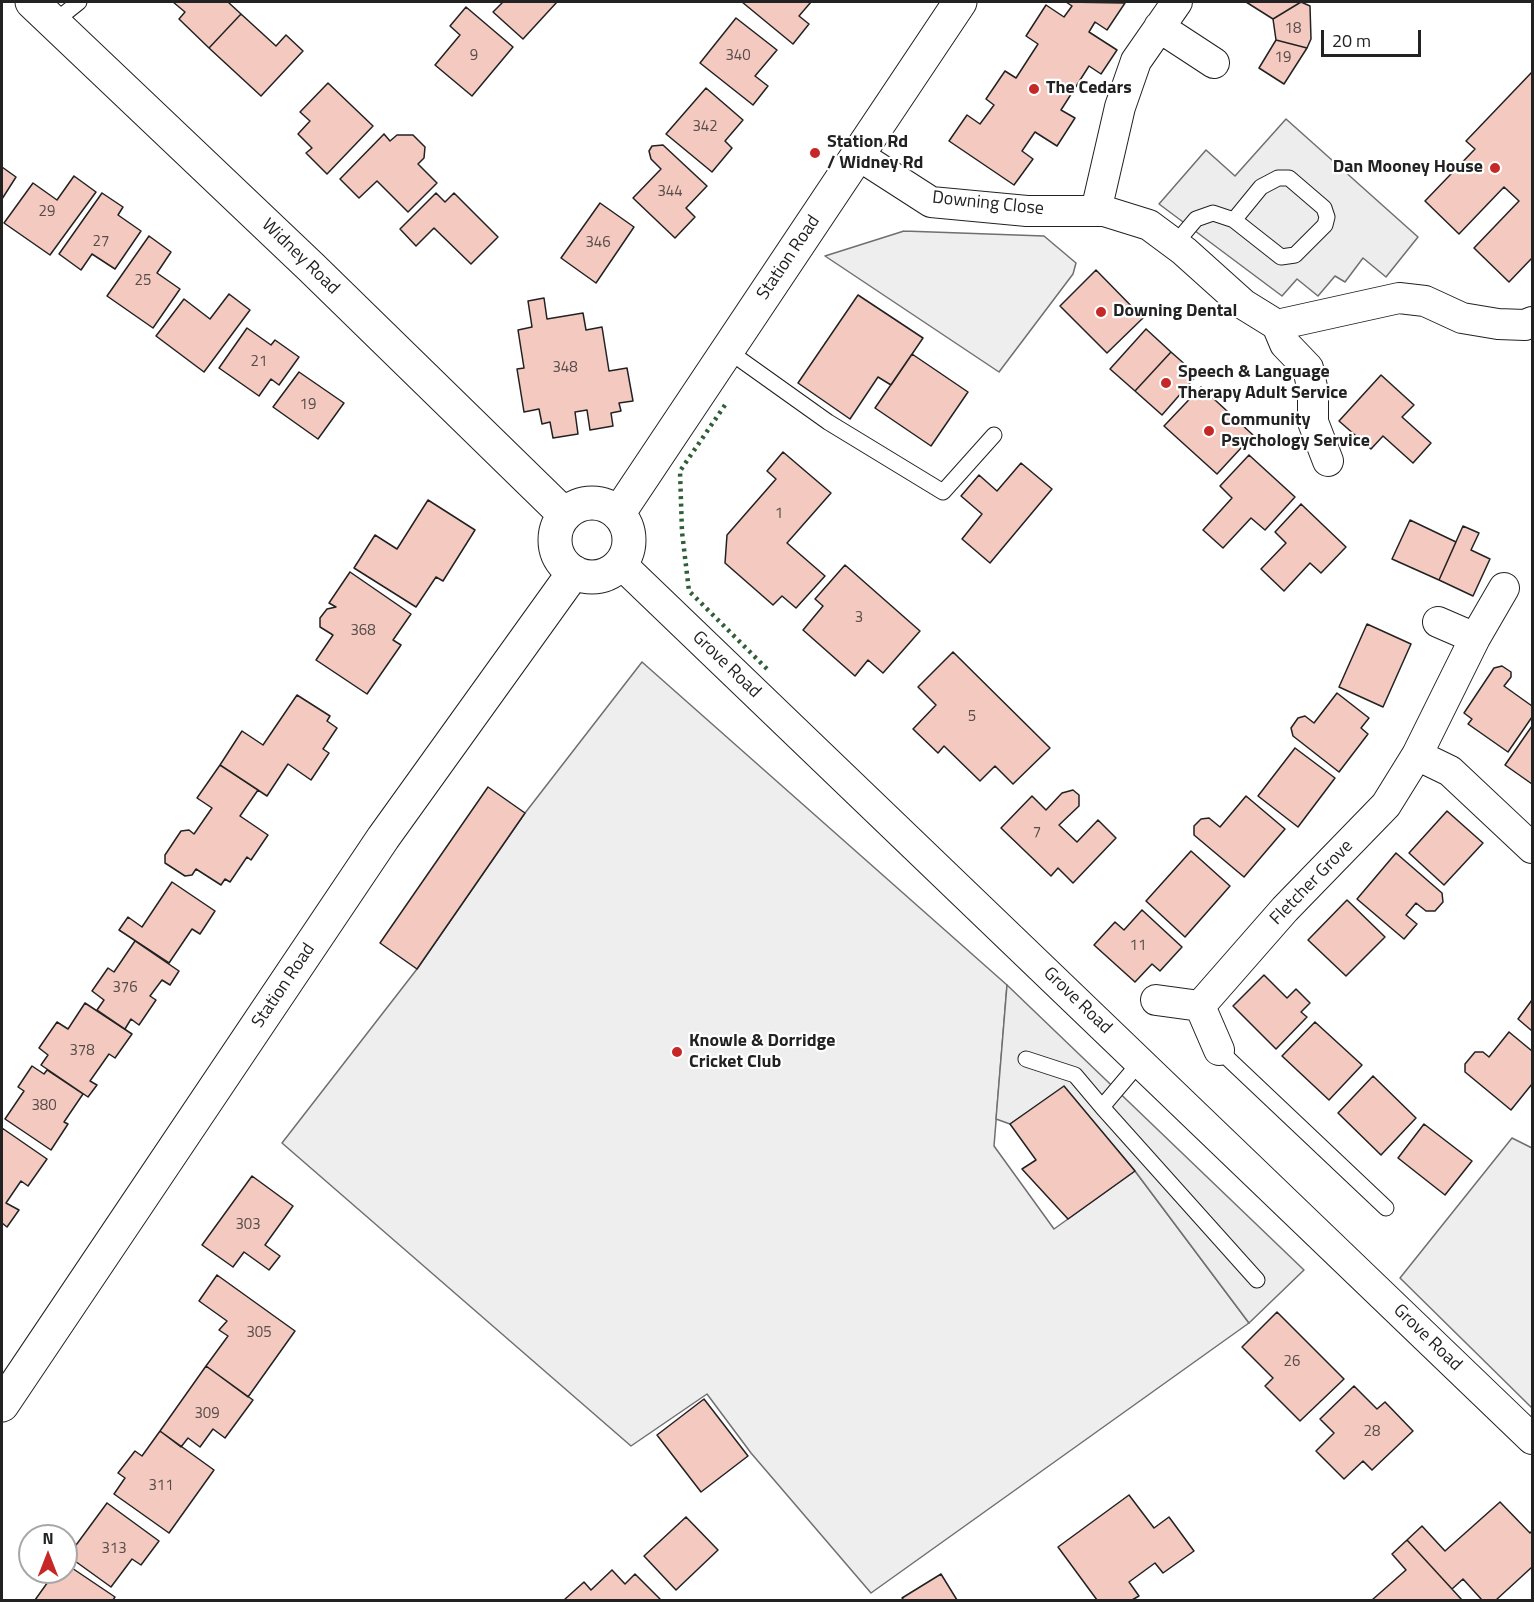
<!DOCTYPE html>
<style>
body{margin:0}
#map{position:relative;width:1534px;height:1602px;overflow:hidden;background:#fff;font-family:"Titillium Web",sans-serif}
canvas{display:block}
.frame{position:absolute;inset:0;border:3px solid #222;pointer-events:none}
.north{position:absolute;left:18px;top:1524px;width:60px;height:60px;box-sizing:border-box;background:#fff;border:2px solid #a7a7a7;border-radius:50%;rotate:0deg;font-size:16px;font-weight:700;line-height:24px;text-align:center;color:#222}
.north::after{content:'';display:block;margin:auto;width:21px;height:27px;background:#c62828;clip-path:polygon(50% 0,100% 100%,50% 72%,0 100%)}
.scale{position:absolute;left:1321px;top:30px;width:100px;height:27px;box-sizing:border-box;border:3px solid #222;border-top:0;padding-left:8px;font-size:18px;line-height:21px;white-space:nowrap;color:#222;-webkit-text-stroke:4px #fff;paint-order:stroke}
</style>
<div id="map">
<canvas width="1534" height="1602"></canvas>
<div class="frame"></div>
<div class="north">N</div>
<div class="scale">20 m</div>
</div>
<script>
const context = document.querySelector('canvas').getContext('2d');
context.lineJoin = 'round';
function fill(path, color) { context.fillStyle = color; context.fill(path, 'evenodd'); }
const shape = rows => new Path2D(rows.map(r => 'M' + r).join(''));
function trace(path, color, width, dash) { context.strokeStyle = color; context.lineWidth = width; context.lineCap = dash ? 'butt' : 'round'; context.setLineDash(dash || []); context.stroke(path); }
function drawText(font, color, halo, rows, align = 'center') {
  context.font = font + ' "Titillium Web",sans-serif'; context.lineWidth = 4.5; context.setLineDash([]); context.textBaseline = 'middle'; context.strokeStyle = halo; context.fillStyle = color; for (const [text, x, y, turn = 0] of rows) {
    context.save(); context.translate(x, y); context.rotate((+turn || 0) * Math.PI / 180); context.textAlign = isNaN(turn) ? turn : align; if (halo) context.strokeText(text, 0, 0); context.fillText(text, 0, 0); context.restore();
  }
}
const green = shape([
 [904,231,1044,236,1076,263,1073,274,999,372,825,256,904,231],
 [642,662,1007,985,994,1146,1054,1229,1135,1171,1249,1323,871,1593,751,1453,707,1394,631,1446,282,1143,417,969,525,813,642,662],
 [1512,1138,1532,1148,1532,1408,1400,1278,1512,1138]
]);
fill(green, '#eee');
trace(green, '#6f6f6f', 1.5);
const parking = shape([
 [1286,119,1418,237,1386,277,1363,258,1345,282,1335,276,1318,296,1297,279,1282,296,1159,204,1206,150,1235,176,1286,119],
 [1007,985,1304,1270,1249,1323,1135,1171,1064,1087,1010,1124,996,1119,1007,985]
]);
fill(parking, '#ededed');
trace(parking, '#6f6f6f', 1.5);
const building = shape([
 [173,2,228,2,241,14,209,48,179,19,185,12,173,2],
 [503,2,557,2,523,39,493,12,503,2],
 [742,2,811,2,799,16,809,24,793,44,742,2],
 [1066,2,1125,3,1107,30,1095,22,1089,32,1117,50,1101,74,1089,66,1061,110,1075,118,1057,146,1035,132,1022,151,1033,159,1014,185,949,141,967,115,980,124,994,105,986,99,1005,71,1016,78,1038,44,1026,36,1046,5,1064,17,1072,6,1066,2],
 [1246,2,1301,2,1273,19,1246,2],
 [1301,2,1310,6,1311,39,1307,48,1276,40,1273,19,1301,2],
 [466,7,513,47,472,96,435,65,460,35,450,26,466,7],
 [241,14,276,46,286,35,303,51,261,96,209,48,241,14],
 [736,18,777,50,755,76,768,86,753,105,700,63,736,18],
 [1276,40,1307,48,1284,84,1259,68,1276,40],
 [1532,72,1532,258,1509,282,1474,248,1519,201,1504,187,1459,234,1425,201,1475,149,1466,141,1532,72],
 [328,83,373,126,327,174,306,153,312,148,298,134,310,121,300,112,328,83],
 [706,88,743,120,725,141,732,148,712,172,666,134,706,88],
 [384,134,390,141,397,135,413,135,425,147,424,158,418,164,437,183,408,212,377,181,359,198,340,179,384,134],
 [663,145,707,186,686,208,695,217,675,238,633,198,661,169,651,159,649,151,652,146,663,145],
 [2,167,16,177,2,199,2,167],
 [74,176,96,192,50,255,4,223,33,183,57,200,74,176],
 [102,193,123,207,118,215,141,231,115,269,92,254,81,270,59,254,102,193],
 [436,193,445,202,454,193,498,237,471,264,434,228,416,246,400,229,436,193],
 [600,203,634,227,596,283,561,258,600,203],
 [149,236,171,252,157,273,180,289,153,328,107,296,149,236],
 [1096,270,1143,318,1107,353,1060,306,1096,270],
 [229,294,250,310,204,372,156,336,184,299,210,319,229,294],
 [858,295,923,338,891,385,878,377,850,419,798,383,858,295],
 [544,298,547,319,583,313,586,330,602,327,609,371,627,368,633,401,619,403,621,411,611,413,613,426,590,430,587,410,575,412,578,434,553,438,550,422,542,424,539,409,524,412,517,369,524,368,518,330,532,327,528,301,544,298],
 [247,328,271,345,275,340,299,357,279,385,271,379,259,396,219,368,247,328],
 [1146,329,1171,352,1135,391,1110,369,1146,329],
 [1171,352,1197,375,1162,415,1135,391,1171,352],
 [912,354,968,392,931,446,875,408,912,354],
 [299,372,344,403,318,439,273,407,299,372],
 [1381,375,1414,405,1402,417,1431,443,1413,463,1383,436,1371,449,1339,421,1381,375],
 [1201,387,1253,435,1217,474,1164,426,1201,387],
 [783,452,831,493,787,543,825,576,796,608,782,596,773,605,725,563,727,535,776,479,767,471,783,452],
 [1249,455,1295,497,1265,530,1251,518,1223,548,1203,530,1232,498,1220,486,1249,455],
 [1021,463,1052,489,990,563,962,539,982,514,961,496,979,475,997,491,1021,463],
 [428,500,475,530,443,581,436,577,416,607,354,568,375,535,397,549,428,500],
 [1301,504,1346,547,1321,573,1310,563,1284,591,1261,569,1286,543,1275,532,1301,504],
 [1410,520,1456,542,1439,580,1392,559,1410,520],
 [1463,526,1479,533,1471,550,1490,559,1473,596,1439,580,1463,526],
 [845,565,920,631,883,673,868,660,855,676,803,630,823,606,815,599,845,565],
 [350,572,411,614,393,640,401,645,367,694,316,660,333,635,320,627,320,618,327,609,336,607,329,603,350,572],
 [1367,624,1411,644,1383,707,1339,687,1367,624],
 [953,652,1050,748,1013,784,995,766,980,781,944,746,938,753,913,729,936,705,918,687,953,652],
 [1502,666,1511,672,1511,677,1504,686,1532,706,1532,717,1508,752,1468,724,1472,719,1464,713,1494,668,1502,666],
 [1337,693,1369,718,1361,728,1368,734,1339,772,1293,736,1291,728,1298,718,1305,716,1314,723,1337,693],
 [297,695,330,716,327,721,337,728,323,749,329,753,311,780,288,764,267,796,220,765,242,731,263,745,297,695],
 [1532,726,1532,784,1505,765,1532,726],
 [1295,748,1335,778,1298,827,1258,796,1295,748],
 [220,765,258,790,240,816,268,835,251,860,247,857,230,882,225,879,221,885,196,869,192,875,185,876,165,863,165,855,181,831,189,830,194,834,212,808,197,798,220,765],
 [488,787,525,813,417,969,380,943,488,787],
 [1073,790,1079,795,1079,806,1059,825,1077,842,1098,820,1116,838,1073,883,1058,868,1051,876,1001,828,1032,796,1046,810,1062,793,1073,790],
 [1246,796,1285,829,1244,877,1194,835,1194,826,1201,819,1209,818,1220,827,1246,796],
 [1447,811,1483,843,1444,885,1409,853,1447,811],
 [1191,851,1230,886,1185,937,1146,901,1191,851],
 [1396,853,1442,893,1443,902,1435,911,1426,911,1416,903,1406,915,1417,924,1404,939,1357,899,1396,853],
 [172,882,215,911,200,934,192,929,169,963,119,930,128,917,142,927,172,882],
 [1347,900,1385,937,1346,976,1308,940,1347,900],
 [1142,910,1182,947,1160,971,1152,964,1135,982,1094,945,1115,922,1124,930,1142,910],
 [135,941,179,971,170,985,162,980,150,996,156,1000,139,1025,131,1019,125,1029,97,1010,104,1000,92,991,108,968,114,972,135,941],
 [1264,975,1287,998,1296,989,1310,1003,1301,1012,1307,1017,1276,1049,1233,1006,1264,975],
 [1532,1000,1532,1031,1518,1019,1532,1000],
 [85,1003,132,1034,115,1058,109,1054,90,1081,97,1085,88,1097,41,1065,48,1055,39,1048,57,1022,68,1029,85,1003],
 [1315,1022,1362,1065,1329,1100,1282,1056,1315,1022],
 [1509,1032,1532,1051,1532,1084,1511,1110,1465,1072,1465,1064,1475,1052,1483,1052,1489,1057,1509,1032],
 [32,1066,44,1074,47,1070,83,1094,64,1122,68,1124,51,1150,5,1119,24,1091,18,1087,32,1066],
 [1373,1076,1416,1118,1381,1155,1338,1113,1373,1076],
 [1064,1086,1135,1171,1068,1219,1022,1169,1036,1160,1010,1124,1064,1086],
 [1424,1124,1472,1161,1445,1195,1398,1158,1424,1124],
 [2,1128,47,1159,28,1186,21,1181,6,1203,19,1210,7,1227,2,1223,2,1128],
 [252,1176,293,1206,265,1245,280,1256,269,1270,244,1252,233,1267,202,1245,252,1176],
 [217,1275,295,1331,248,1397,206,1366,228,1336,219,1330,227,1321,199,1301,217,1275],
 [1277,1312,1344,1379,1300,1421,1265,1386,1273,1378,1242,1347,1277,1312],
 [206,1366,253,1400,225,1438,213,1429,200,1447,188,1438,181,1447,160,1431,206,1366],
 [1354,1386,1377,1409,1385,1402,1413,1431,1372,1470,1363,1461,1344,1479,1316,1451,1334,1433,1320,1419,1354,1386],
 [704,1399,748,1456,701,1492,657,1435,704,1399],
 [160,1431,214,1470,169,1533,114,1494,125,1478,118,1473,135,1451,142,1456,160,1431],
 [1129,1495,1154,1528,1169,1517,1194,1551,1163,1573,1155,1563,1129,1582,1139,1596,1132,1600,1097,1600,1058,1547,1129,1495],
 [1500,1502,1530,1533,1532,1531,1532,1567,1496,1600,1482,1600,1463,1579,1452,1589,1407,1540,1422,1526,1445,1551,1500,1502],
 [107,1503,159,1541,141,1565,132,1559,111,1587,68,1556,107,1503],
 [686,1517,718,1550,676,1590,644,1556,686,1517],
 [1407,1540,1452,1589,1462,1600,1372,1600,1406,1570,1392,1554,1407,1540],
 [66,1564,115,1597,113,1600,35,1600,55,1572,66,1572,66,1564],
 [612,1570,625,1584,635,1574,661,1600,564,1600,584,1582,591,1590,612,1570],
 [941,1574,957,1600,904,1600,902,1598,941,1574]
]);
fill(building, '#f3c9c0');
trace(building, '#222', 1.5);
const lane = shape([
 [54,22,79,2],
 [1175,244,1196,219,1213,213,1234,220,1281,257,1295,255,1325,225,1327,217,1324,208,1289,178,1278,178,1261,187,1234,220],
 [727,350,828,422,943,492,994,435],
 [1219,1050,1386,1208],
 [1026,1059,1075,1075,1102,1107],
 [1140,1062,1102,1107,1257,1280]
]);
const street = shape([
 [1159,27,1214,63],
 [858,155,931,202,1027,211,1104,211,1149,225,1184,251,1243,304,1277,325],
 [1096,211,1120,107,1136,61,1177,2],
 [1277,325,1399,298,1425,301,1462,318,1498,324,1525,325,1532,322],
 [1277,325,1285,344,1308,368,1313,392,1313,422,1328,461],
 [621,564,1532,1439],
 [1438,622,1475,638],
 [1417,755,1450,771,1532,848],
 [1156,1000,1200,1006,1219,1050],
 [1200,1006,1285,909,1386,805,1417,755,1475,638,1504,588]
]);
const secondary = shape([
 [32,2,312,268,565,515],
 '555 540a37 37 0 1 1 74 0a37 37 0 1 1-74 0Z',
 [618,514,960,2],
 [2,1405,383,838,574,572]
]);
trace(lane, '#222', 17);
trace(street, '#222', 32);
trace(secondary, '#222', 35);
trace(lane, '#fff', 15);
trace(street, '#fff', 30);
trace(secondary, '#fff', 33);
trace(shape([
 [725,405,680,471,682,532,689,591,770,672]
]), '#2f5e38', 4.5, [3, 4.5]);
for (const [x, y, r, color] of [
 [1034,89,6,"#c62828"],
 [815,153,6,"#c62828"],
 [1495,168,6,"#c62828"],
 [1101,312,6,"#c62828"],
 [1166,383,6,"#c62828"],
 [1209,431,6,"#c62828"],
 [677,1052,6,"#c62828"]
]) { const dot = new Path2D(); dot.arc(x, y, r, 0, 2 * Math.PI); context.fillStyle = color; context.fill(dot); trace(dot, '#fff', 2); }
drawText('15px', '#564c4a', null, [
 ["18",1293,29],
 ["9",474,56],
 ["340",738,56],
 ["19",1283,58],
 ["342",705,127],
 ["344",670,192],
 ["29",47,212],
 ["27",101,242],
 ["346",598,243],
 ["25",143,281],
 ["21",259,362],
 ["348",565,368],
 ["19",308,405],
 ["1",779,514],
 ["3",859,618],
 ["368",363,631],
 ["5",972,717],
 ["7",1037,833],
 ["11",1138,946],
 ["376",125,988],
 ["378",82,1051],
 ["380",44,1106],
 ["303",248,1225],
 ["305",259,1333],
 ["26",1292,1362],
 ["309",207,1414],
 ["28",1372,1432],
 ["311",161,1486],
 ["313",114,1549]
]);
drawText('bold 18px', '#222', '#fff', [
 ["The Cedars",1046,89],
 ["Station Rd",827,143],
 ["/ Widney Rd",827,164],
 ["Dan Mooney House",1483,168,"right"],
 ["Downing Dental",1113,312],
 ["Speech & Language",1178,373],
 ["Therapy Adult Service",1178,394],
 ["Community",1221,421],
 ["Psychology Service",1221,442],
 ["Knowle & Dorridge",689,1042],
 ["Cricket Club",689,1063]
], 'left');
drawText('18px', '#222', '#fff', [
 ["Downing Close",988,204,6],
 ["Widney Road",300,257,44],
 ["Station Road",789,258,-56],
 ["Grove Road",726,665,44],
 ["Fletcher Grove",1312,883,-46],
 ["Station Road",284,986,-56],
 ["Grove Road",1077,1001,44],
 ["Grove Road",1427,1338,44]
]);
</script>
